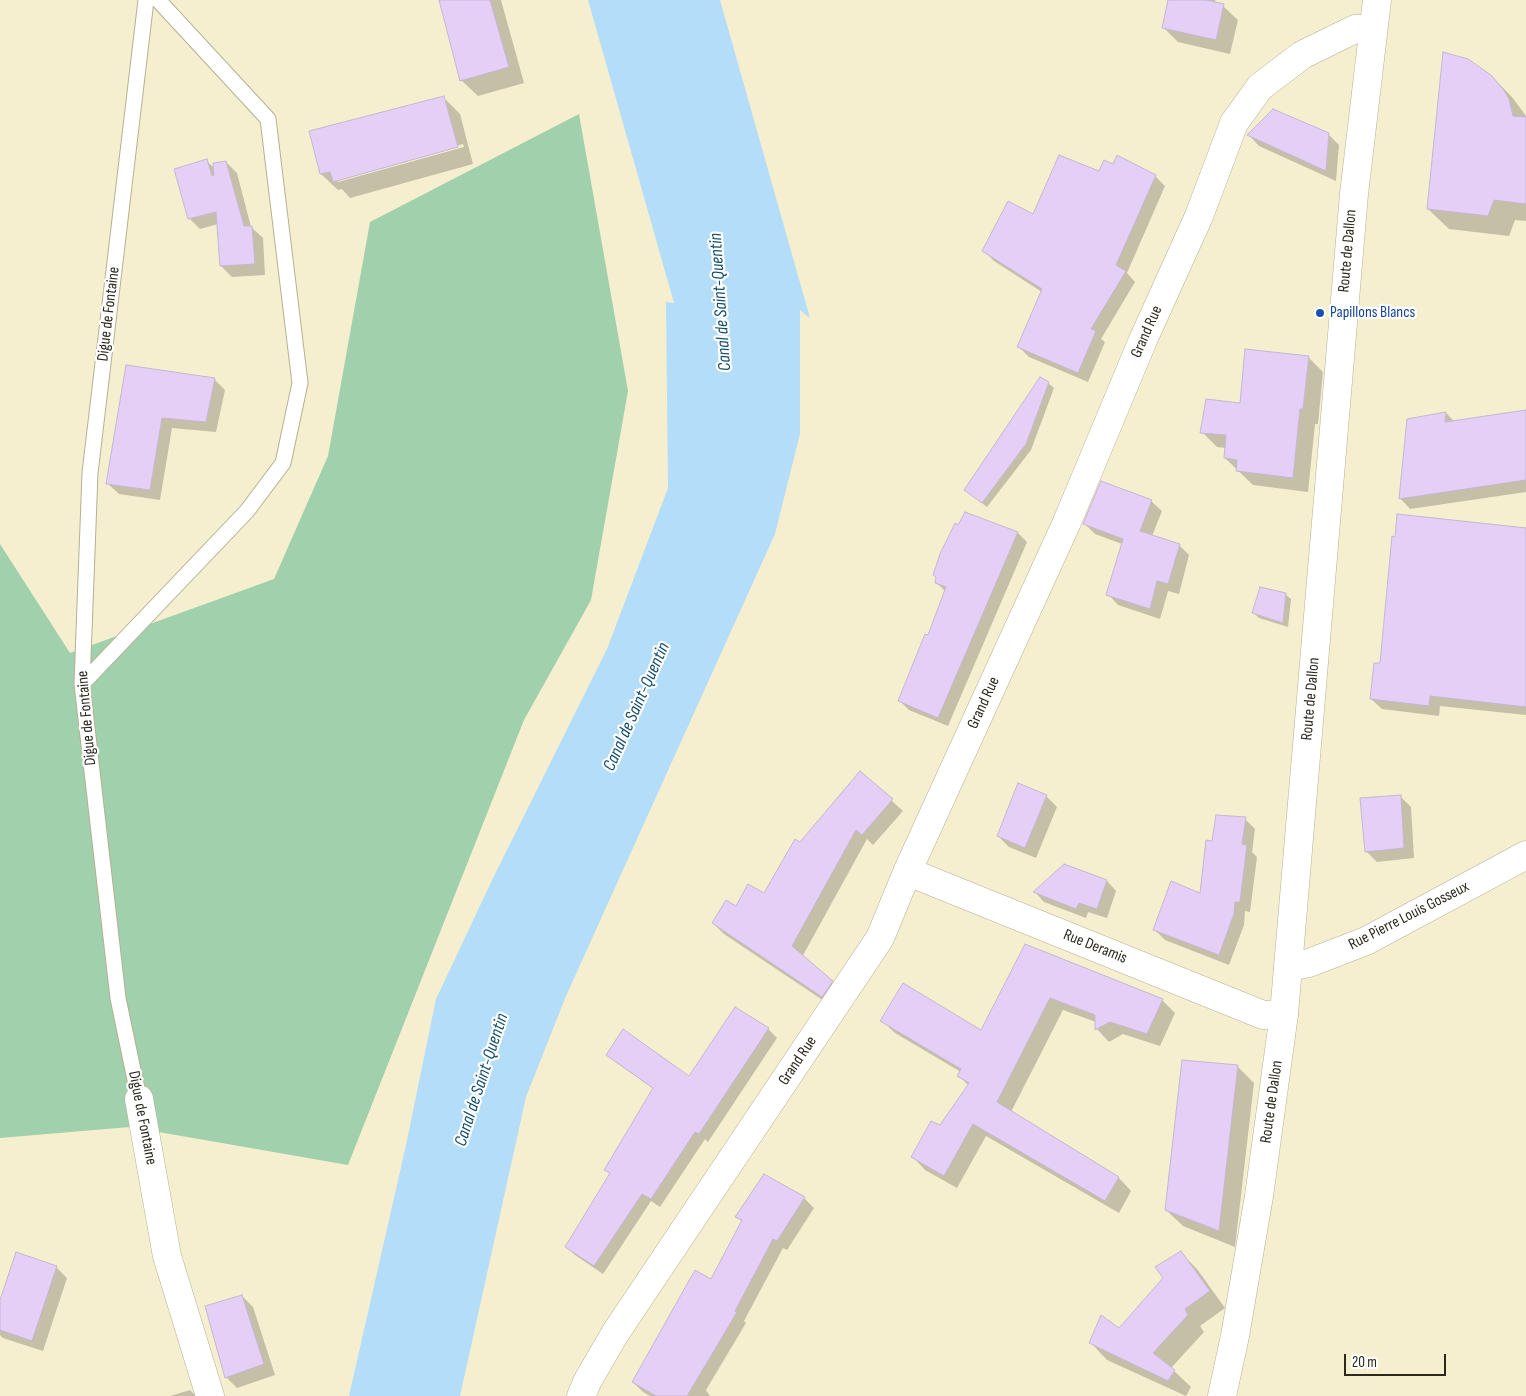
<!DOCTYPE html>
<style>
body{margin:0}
#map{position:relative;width:1526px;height:1396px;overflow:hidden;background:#f5efd0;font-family:"Sofia Sans Condensed",sans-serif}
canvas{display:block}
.scale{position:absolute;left:1344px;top:1354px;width:102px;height:22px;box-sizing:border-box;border:2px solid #2b291d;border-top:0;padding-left:6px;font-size:15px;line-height:18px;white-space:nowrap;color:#2b291d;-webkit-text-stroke:4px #fff;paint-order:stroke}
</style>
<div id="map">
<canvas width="1526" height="1396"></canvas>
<div class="scale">20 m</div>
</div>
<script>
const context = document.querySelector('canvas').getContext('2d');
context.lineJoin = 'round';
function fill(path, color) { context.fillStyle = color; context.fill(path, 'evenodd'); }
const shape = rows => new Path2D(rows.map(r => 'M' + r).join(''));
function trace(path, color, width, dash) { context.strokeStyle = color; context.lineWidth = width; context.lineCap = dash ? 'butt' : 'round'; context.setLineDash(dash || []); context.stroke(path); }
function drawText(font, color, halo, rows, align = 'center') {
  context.font = font + ' "Sofia Sans Condensed",sans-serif'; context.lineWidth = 4.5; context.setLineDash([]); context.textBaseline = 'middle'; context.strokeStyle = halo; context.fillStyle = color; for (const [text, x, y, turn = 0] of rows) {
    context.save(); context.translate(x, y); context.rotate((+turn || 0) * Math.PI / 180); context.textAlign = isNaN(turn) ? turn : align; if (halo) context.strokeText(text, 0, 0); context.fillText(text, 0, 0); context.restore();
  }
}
fill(shape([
 [579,114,628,391,591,600,524,720,348,1165,130,1127,0,1138,0,544,70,653,274,579,328,456,370,222]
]), '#a1d0ac');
fill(shape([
 [588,0,720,0,810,318,800,310,800,434,775,534,566,996,526,1097,460,1396,349,1396,406,1145,436,999,494,876,607,649,668,488,666,302,674,303]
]), '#b3ddf8');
fill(shape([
 [440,0,501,0,524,83,478,96,461,80],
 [1169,0,1216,0,1213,3,1223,6,1238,20,1230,54,1178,42,1163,27],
 [1491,76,1512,97,1526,116,1526,221,1515,220,1509,236,1449,229,1428,209],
 [443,97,460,114,473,164,350,198,342,189,338,190,321,174],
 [463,144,464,147,338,182,336,180],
 [1328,134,1339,145,1336,181,1259,146,1249,135],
 [206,160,215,169,226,162,237,173,251,227,263,238,265,275,232,277,221,266,218,224,200,229,189,218],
 [1114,165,1155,176,1165,186,1127,273,1135,282,1101,339,1105,342,1088,382,1029,357,1019,347,1042,292,994,261,984,251,1099,173],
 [1308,357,1323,372,1318,424,1315,424,1308,492,1253,485,1225,458,1226,448,1217,447,1202,432],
 [127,366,214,379,225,390,216,432,172,428,160,500,119,494,108,484],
 [1048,383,1054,388,1031,450,987,507,965,490],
 [1526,412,1526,492,1410,509,1400,498,1446,413,1455,422],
 [1151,501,1162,511,1152,536,1179,545,1189,555,1179,594,1168,591,1160,619,1118,605,1108,594,1122,544,1095,534,1085,524],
 [1526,530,1526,715,1440,706,1439,716,1382,709,1371,699,1381,664,1396,538],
 [1018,533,1027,542,948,726,909,710,899,700,929,637,946,592,936,582,937,578,934,575],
 [1285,594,1291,599,1288,627,1259,618,1254,613],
 [861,773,903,811,873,845,867,839,802,957,842,992,833,1007,724,934,713,923,736,908,765,895,800,843],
 [1046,796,1057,807,1036,858,1009,847,998,836],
 [1400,796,1411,807,1414,858,1377,862,1366,851],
 [1245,819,1255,829,1252,852,1257,857,1250,912,1245,911,1244,925,1229,965,1165,940,1155,930,1201,895],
 [1107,881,1116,891,1107,918,1088,912,1086,918,1044,902,1035,892],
 [1026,946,1162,1000,1175,1013,1160,1046,1123,1034,1109,1042,1097,1029,1096,1022,1063,1010,1011,1112,1119,1178,1131,1191,1119,1213,986,1136,957,1188,925,1170,913,1157,940,1127,969,1086,959,1076,961,1072,895,1033,882,1021,982,1032],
 [736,1008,768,1029,777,1038,708,1142,705,1139,660,1207,651,1201,603,1274,575,1255,566,1247,611,1174,606,1169,654,1089,617,1063,608,1055,690,1077],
 [1237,1066,1254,1083,1235,1247,1183,1226,1166,1210],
 [804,1198,814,1208,787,1250,783,1248,744,1321,746,1323,706,1390,710,1396,650,1396,643,1392,633,1382,712,1280,742,1222,737,1216],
 [1181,1253,1197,1269,1225,1308,1200,1326,1204,1332,1171,1368,1191,1387,1186,1396,1107,1360,1091,1343,1119,1330,1165,1278],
 [56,1267,67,1278,43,1351,3,1338,0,1335,0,1304],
 [242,1296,253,1307,275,1375,237,1388,226,1377],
 [190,1390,196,1396,170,1396]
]), '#0003');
const building = shape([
 [439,0,490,0,509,67,460,81,439,0],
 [1168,0,1206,0,1224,4,1216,40,1162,28,1168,0],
 [1443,52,1468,59,1491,75,1503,89,1509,99,1513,116,1526,117,1526,204,1494,200,1488,216,1427,209,1443,52],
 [444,96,458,147,333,182,330,172,320,174,309,131,444,96],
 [1273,109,1329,133,1326,171,1247,135,1273,109],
 [1059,155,1099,171,1104,160,1113,164,1117,155,1156,175,1116,265,1126,271,1091,329,1096,331,1078,373,1017,347,1042,289,982,251,1008,201,1033,214,1059,155],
 [207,159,212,176,214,175,213,163,226,161,244,226,252,226,255,264,220,266,216,212,188,219,174,169,207,159],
 [1245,349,1309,356,1303,409,1300,409,1293,478,1236,471,1237,460,1224,458,1226,435,1200,433,1206,399,1240,403,1245,349],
 [126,365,215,378,206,422,162,418,150,490,106,484,126,365],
 [1040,377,1049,382,1026,444,982,503,964,490,1040,377],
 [1526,410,1526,480,1399,499,1407,419,1446,412,1445,422,1526,410],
 [1101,481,1152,500,1140,531,1180,544,1168,584,1157,581,1150,609,1106,595,1123,539,1083,524,1101,481],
 [965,512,1018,532,938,718,898,701,925,634,928,635,946,587,935,583,936,577,933,575,940,554,955,523,958,525,965,512],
 [1397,514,1526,528,1526,707,1430,696,1429,706,1370,699,1374,663,1380,663,1392,536,1395,537,1397,514],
 [1260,587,1286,593,1283,623,1252,613,1260,587],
 [860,771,893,799,862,835,856,830,792,946,833,981,822,997,712,923,726,900,736,906,748,884,764,893,795,839,800,842,860,771],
 [1018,783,1047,795,1025,848,997,836,1018,783],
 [1401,795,1404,848,1365,852,1360,798,1401,795],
 [1216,815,1246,817,1242,844,1247,845,1240,902,1235,902,1234,914,1219,955,1153,930,1171,881,1200,893,1206,840,1212,841,1216,815],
 [1064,864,1107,880,1097,909,1079,903,1076,909,1033,892,1064,864],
 [1025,944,1163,999,1147,1034,1110,1022,1095,1030,1095,1015,1050,998,997,1102,1119,1177,1105,1201,973,1124,944,1176,911,1157,931,1121,940,1125,969,1083,957,1076,961,1069,880,1021,903,983,981,1030,1025,944],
 [735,1007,769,1028,699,1134,695,1132,651,1199,642,1194,594,1266,565,1247,610,1173,604,1170,653,1088,606,1055,623,1029,689,1076,735,1007],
 [1182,1060,1238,1065,1219,1231,1165,1210,1182,1060],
 [764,1174,805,1197,777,1241,773,1239,735,1311,737,1312,687,1396,656,1396,632,1382,695,1270,711,1279,742,1220,735,1217,764,1174],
 [1181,1251,1210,1291,1185,1309,1188,1315,1153,1353,1175,1370,1168,1381,1089,1343,1101,1315,1119,1328,1163,1278,1155,1267,1181,1251],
 [16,1252,57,1266,32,1341,0,1330,0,1300,16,1252],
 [242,1295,264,1364,225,1378,205,1306,242,1295]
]);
fill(building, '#e5cff6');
trace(building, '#c5b6d1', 1);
const service = shape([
 [82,684,247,511,283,463,300,383,268,119,158,0],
 [139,1099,118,998,82,684,90,473,146,0]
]);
const minor = shape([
 [908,870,921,877,1263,1015,1284,1014],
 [1288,967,1309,963,1366,941,1526,855],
 [139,1099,167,1256,210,1396],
 [581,1396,588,1380,616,1332,880,938,908,870,1067,522,1143,340,1199,216,1234,123,1260,87,1302,55,1355,29,1373,29]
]);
const tertiary = shape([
 [1222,1396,1235,1336,1259,1196,1284,1014,1354,194,1377,0]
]);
trace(service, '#b5b093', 17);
trace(minor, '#b5b093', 29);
trace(tertiary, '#b5b093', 29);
trace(service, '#fff', 15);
trace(minor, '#fff', 28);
trace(tertiary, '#fff', 28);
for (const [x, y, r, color] of [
 [1320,313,5,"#1a4fb4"]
]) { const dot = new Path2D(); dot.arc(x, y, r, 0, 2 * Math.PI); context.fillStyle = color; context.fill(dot); trace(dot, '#fff', 2); }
drawText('16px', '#2b291d', '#fff', [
 ["Route de Dallon",1348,251,-85],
 ["Digue de Fontaine",109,314,-83],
 ["Grand Rue",1147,332,-66],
 ["Route de Dallon",1311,699,-85],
 ["Grand Rue",984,703,-65],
 ["Digue de Fontaine",87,718,-95],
 ["Rue Pierre Louis Gosseux",1409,916,-27],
 ["Rue Deramis",1095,947,22],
 ["Grand Rue",798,1061,-56],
 ["Route de Dallon",1272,1102,-82],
 ["Digue de Fontaine",142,1118,79]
]);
drawText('16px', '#164399', '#fff', [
 ["Papillons Blancs",1330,313]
], 'left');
drawText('italic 18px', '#134d6a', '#fff', [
 ["Canal de Saint-Quentin",721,302,-94],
 ["Canal de Saint-Quentin",637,707,-66],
 ["Canal de Saint-Quentin",482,1080,-72]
]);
</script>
